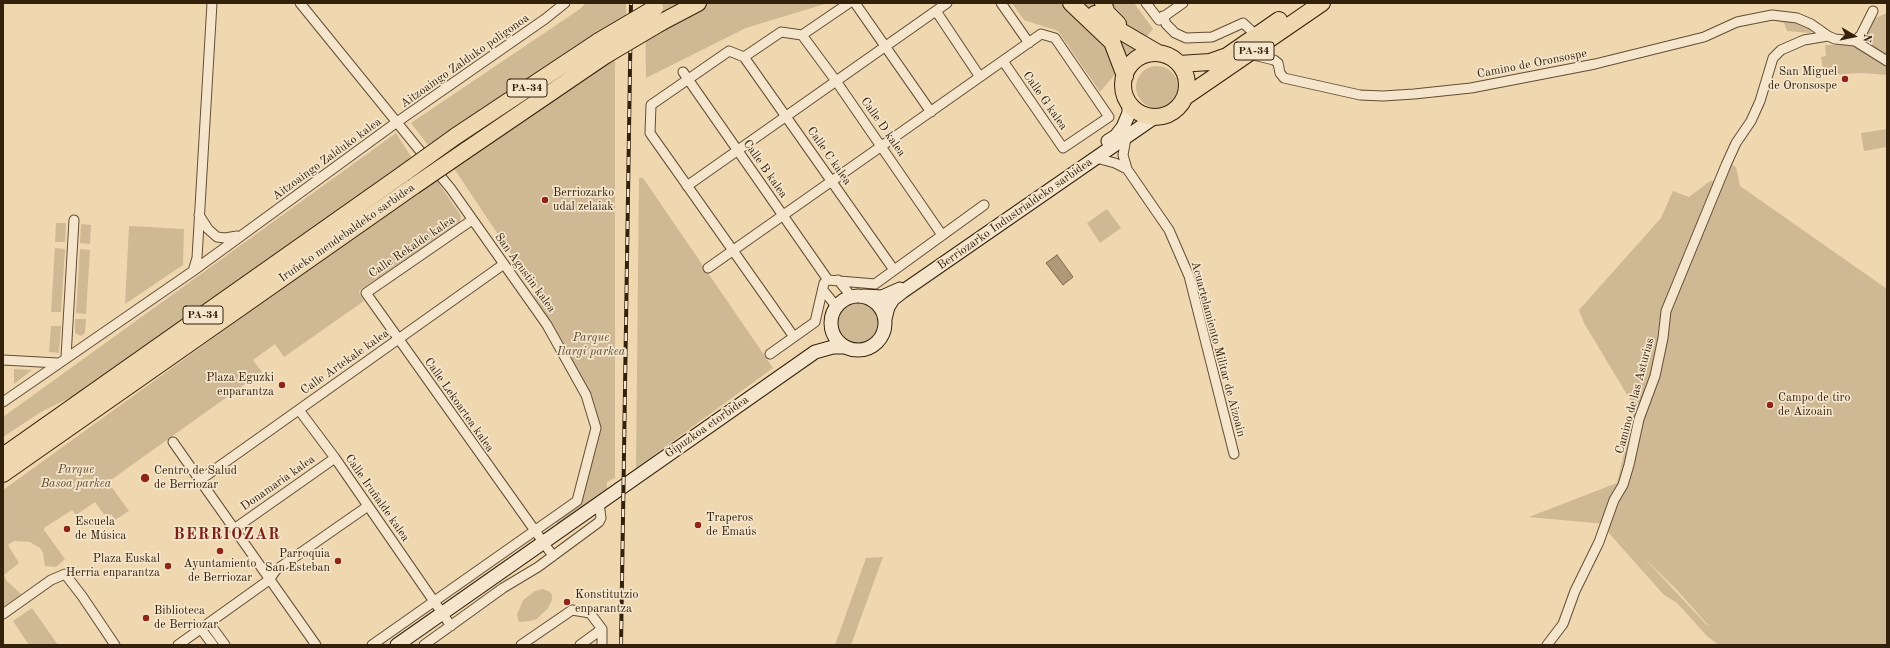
<!DOCTYPE html>
<meta charset="utf-8">
<style>
body{margin:0}
#map{position:relative;width:1890px;height:648px;overflow:hidden;background:#efd7b0;font-family:"Old Standard TT",serif}
canvas{display:block}
.frame{position:absolute;inset:0;border:4px solid #33210b;pointer-events:none}
.north{position:absolute;left:1834px;top:16px;width:40px;height:40px;-webkit-text-stroke:3px #f5e5cc;paint-order:stroke;rotate:99deg;font-size:11px;font-weight:700;line-height:16px;text-align:center;color:#33210b}
.north::after{content:'';display:block;margin:auto;width:14px;height:18px;background:#33210b;clip-path:polygon(50% 0,100% 100%,50% 72%,0 100%)}
</style>
<div id="map">
<canvas width="1890" height="648"></canvas>
<div class="frame"></div>
<div class="north">N</div>
</div>
<script>
const context = document.querySelector('canvas').getContext('2d');
context.lineJoin = 'round';
function fill(path, color) { context.fillStyle = color; context.fill(path, 'evenodd'); }
const shape = rows => new Path2D(rows.map(r => 'M' + r).join(''));
function trace(path, color, width, dash) { context.strokeStyle = color; context.lineWidth = width; context.lineCap = dash ? 'butt' : 'round'; context.setLineDash(dash || []); context.stroke(path); }
function drawText(font, color, halo, rows, align = 'center') {
  context.font = font + ' "Old Standard TT",serif'; context.lineWidth = 3.5; context.setLineDash([]); context.textBaseline = 'middle'; context.strokeStyle = halo; context.fillStyle = color; for (const [text, x, y, turn = 0] of rows) {
    context.save(); context.translate(x, y); context.rotate((+turn || 0) * Math.PI / 180); context.textAlign = isNaN(turn) ? turn : align; if (halo) context.strokeText(text, 0, 0); context.fillText(text, 0, 0); context.restore();
  }
}
fill(shape([
 [586,3,626,3,626,15,595,33,428,145,411,123,580,9],
 [828,3,746,28,646,78,645,3],
 [1012,3,1134,3,1153,29,1100,92,1058,31,1024,20],
 [1887,13,1887,75,1863,73,1824,75,1821,57,1826,56,1825,45,1855,45,1873,19],
 [1771,17,1791,19,1809,27,1811,32,1810,33,1787,31,1784,23,1771,20],
 [615,59,615,478,607,482,607,492,560,527,554,519,581,499,599,431,599,422,588,388,553,324,534,296,540,291,535,285,533,287,453,167,601,67],
 '1136 87a21 21 0 1 1 42 0a21 21 0 1 1-42 0Z',
 [1887,129,1887,147,1864,151,1861,133],
 [396,133,412,158,75,395,41,412,3,437,3,417],
 [1731,164,1736,167,1740,186,1887,289,1887,645,1719,645,1708,637,1677,603,1664,595,1607,531,1606,524,1529,517,1617,483,1635,408,1584,323,1579,310,1661,218,1673,191,1689,197,1710,181,1724,180],
 [1643,557,1676,589,1708,625,1707,625],
 [639,178,643,178,773,368,636,468],
 [436,179,461,216,460,222,360,290,359,293,364,301,284,357,275,344,253,360,262,372,108,482,129,511,115,520,111,514,106,517,95,502,76,515,72,510,44,528,44,530,65,559,56,567,45,566,43,553,40,548,30,542,14,541,8,545,19,563,4,575,6,580,22,595,3,607,3,490,417,191],
 [1107,209,1121,228,1100,243,1087,223],
 [56,223,66,223,65,242,55,242],
 [81,224,91,225,90,244,80,243],
 [129,226,184,229,183,265,125,304],
 [55,248,65,249,61,312,51,312],
 [80,249,90,250,86,314,76,313],
 '834 323a23 23 0 1 1 46 0a23 23 0 1 1-46 0Z',
 [75,319,86,319,85,333,81,336,75,333],
 [51,326,61,326,59,353,49,352],
 [14,369,32,370,14,384],
 [883,557,851,645,835,645,866,558],
 [543,589,550,592,552,595,552,600,548,608,537,619,530,621,519,622,517,615,523,600,535,591],
 [32,608,58,645,29,645,13,621]
]), '#cfb894');
const water = shape([
 [1057,255,1073,277,1063,285,1046,263,1057,255]
]);
fill(water, '#af9978');
trace(water, '#7d694c', 1);
const street = shape([
 [300,3,451,189,547,325,586,395,596,428,577,501,372,645],
 [855,3,931,112],
 [1001,3,1029,43],
 [1146,3,1159,20,1183,3],
 [936,11,980,77],
 [1163,16,1166,24,1175,33,1186,38,1212,37,1243,23,1256,35],
 [802,35,836,81,942,235],
 [1855,41,1887,61],
 [1249,54,1274,60,1278,63,1280,73,1284,78,1360,95,1383,96,1414,94,1471,88,1595,64,1704,37,1737,22,1772,15,1797,18,1811,24,1828,36,1835,39,1855,41,1861,35,1873,11],
 [744,57,894,270],
 [683,72,828,280],
 [1126,138,1123,155,1127,169,1169,230,1189,276,1234,454],
 [1096,158,1115,163,1127,169],
 [687,186,947,3],
 [199,215,208,229,217,237,225,238,237,236],
 [472,220,366,293,553,556],
 [708,268,1041,34,1055,38,1109,117,1063,148,1003,61],
 [193,271,197,258,212,3],
 [838,280,851,296],
 [823,290,836,306],
 [794,337,650,133,651,105,729,51,744,57,781,32,802,35,849,3],
 [770,354,815,322,824,283,828,280,875,284,984,205],
 [66,357,74,220],
 [3,360,58,363],
 [3,402,193,271,397,122,545,19,565,3],
 [299,410,335,458,451,626],
 [173,442,316,645],
 [200,480,504,264],
 [234,529,335,458],
 [3,614,51,580,65,574,82,596,115,645],
 [209,623,225,645],
 [201,629,213,645],
 [178,645,269,580,276,570,368,506],
 [424,645,503,588,538,567,599,522,601,518,599,503],
 [521,645,572,610,590,613,602,629,602,645],
 [580,645,602,629],
 [1547,645,1563,624,1575,591,1599,542,1614,500,1623,485,1629,465,1639,419,1655,376,1663,338,1666,311,1726,165,1736,143,1751,121,1760,101,1773,58,1781,50,1804,40,1828,36]
]);
const secondary = shape([
 [1108,141,1116,136,1123,127,1129,113,1129,105],
 '831 323a27 27 0 1 1 54 0a27 27 0 1 1-54 0Z',
 [864,296,882,297,900,289],
 [885,319,888,307,893,299,902,292,1155,117],
 [397,645,815,352,833,347,844,347]
]);
const highway = shape([
 [1071,3,1112,42,1125,76],
 [1103,3,1107,13,1118,24],
 [1095,14,1105,22,1158,53],
 [660,23,698,3],
 '1123 85a32 32 0 1 1 64 0a32 32 0 1 1-64 0Z',
 [1179,64,1210,62,1227,56,1279,20],
 [1185,97,1322,3],
 [456,136,599,41],
 [465,151,606,55],
 [3,456,403,174],
 [3,474,414,186]
]);
trace(street, '#624e34', 11);
trace(secondary, '#33210b', 15);
trace(highway, '#33210b', 18);
trace(street, '#f5e5cc', 9);
trace(secondary, '#f5e5cc', 13);
trace(highway, '#efd7b0', 16);
const rail = shape([
 [621,645,631,3]
]);
trace(rail, '#33210b', 4);
trace(rail, '#f5e5cc', 2.5, [8]);
const highwayBridge = shape([
 [599,41,655,8],
 [606,55,660,23],
 [403,174,456,136],
 [414,186,465,151]
]);
trace(highwayBridge, '#33210b', 18, []);
trace(highwayBridge, '#efd7b0', 16);
for (const [x, y, r, color] of [
 [1845,79,4,"#8f2418"],
 [545,200,4,"#8f2418"],
 [282,385,4,"#8f2418"],
 [1770,405,4,"#8f2418"],
 [145,478,5,"#8f2418"],
 [698,525,4,"#8f2418"],
 [67,529,4,"#8f2418"],
 [220,551,4,"#8f2418"],
 [338,561,4,"#8f2418"],
 [168,566,4,"#8f2418"],
 [567,602,4,"#8f2418"],
 [146,618,4,"#8f2418"]
]) { const dot = new Path2D(); dot.arc(x, y, r, 0, 2 * Math.PI); context.fillStyle = color; context.fill(dot); trace(dot, '#f5e5cc', 1.5); }
for (const [x, y, w] of [
 [1254,51,40],
 [527,88,40],
 [203,315,40]
]) { const box = new Path2D(); box.roundRect(x - w / 2, y - 9, w, 18, 3); context.fillStyle = '#f5e5cc'; context.fill(box); trace(box, '#33210b', 1); }
drawText('bold 11px', '#33210b', null, [
 ["PA-34",1254,51],
 ["PA-34",527,88],
 ["PA-34",203,315]
]);
drawText('12px', '#33210b', '#f5e5cc', [
 ["Aitzoaingo Zalduko poligonoa",465,61,-35],
 ["Camino de Oronsospe",1532,64,-11],
 ["Calle G kalea",1045,101,55],
 ["Calle D kalea",883,127,55],
 ["Calle C kalea",829,156,55],
 ["Aitzoaingo Zalduko kalea",327,159,-36],
 ["Calle B kalea",765,169,55],
 ["Berriozarko Industrialdeko sarbidea",1015,214,-35],
 ["Iruñeko mendebaldeko sarbidea",347,233,-35],
 ["Calle Rekalde kalea",412,247,-34],
 ["San Agustin kalea",525,273,54],
 ["Acuartelamiento Militar de Aizoain",1218,349,75],
 ["Calle Artekale kalea",345,362,-35],
 ["Camino de las Asturias",1635,396,-75],
 ["Calle Lekoartea kalea",459,405,55],
 ["Gipuzkoa etorbidea",707,427,-35],
 ["Donamaria kalea",278,483,-35],
 ["Calle Iruñalde kalea",377,498,55]
]);
drawText('12px', '#33210b', '#f5e5cc', [
 ["San Miguel",1837,72,"right"],
 ["de Oronsospe",1837,86,"right"],
 ["Berriozarko",553,193],
 ["udal zelaiak",553,207],
 ["Plaza Eguzki",274,378,"right"],
 ["enparantza",274,392,"right"],
 ["Campo de tiro",1778,398],
 ["de Aizoain",1778,412],
 ["Centro de Salud",154,471],
 ["de Berriozar",154,485],
 ["Traperos",706,518],
 ["de Emaús",706,532],
 ["Escuela",75,522],
 ["de Música",75,536],
 ["Parroquia",330,554,"right"],
 ["San Esteban",330,568,"right"],
 ["Plaza Euskal",160,559,"right"],
 ["Herria enparantza",160,573,"right"],
 ["Ayuntamiento",220,564,"center"],
 ["de Berriozar",220,578,"center"],
 ["Konstitutzio",575,595],
 ["enparantza",575,609],
 ["Biblioteca",154,611],
 ["de Berriozar",154,625]
], 'left');
drawText('italic 12px', '#5a472d', '#f5e5cc', [
 ["Parque",591,338],
 ["Ilargi parkea",591,352],
 ["Parque",76,470],
 ["Basoa parkea",76,484]
]);
context.letterSpacing = '1px';
drawText('bold 16px', '#7a1f14', '#f5e5cc', [
 ["BERRIOZAR",227,535]
]);
context.letterSpacing = '0px';
</script>
